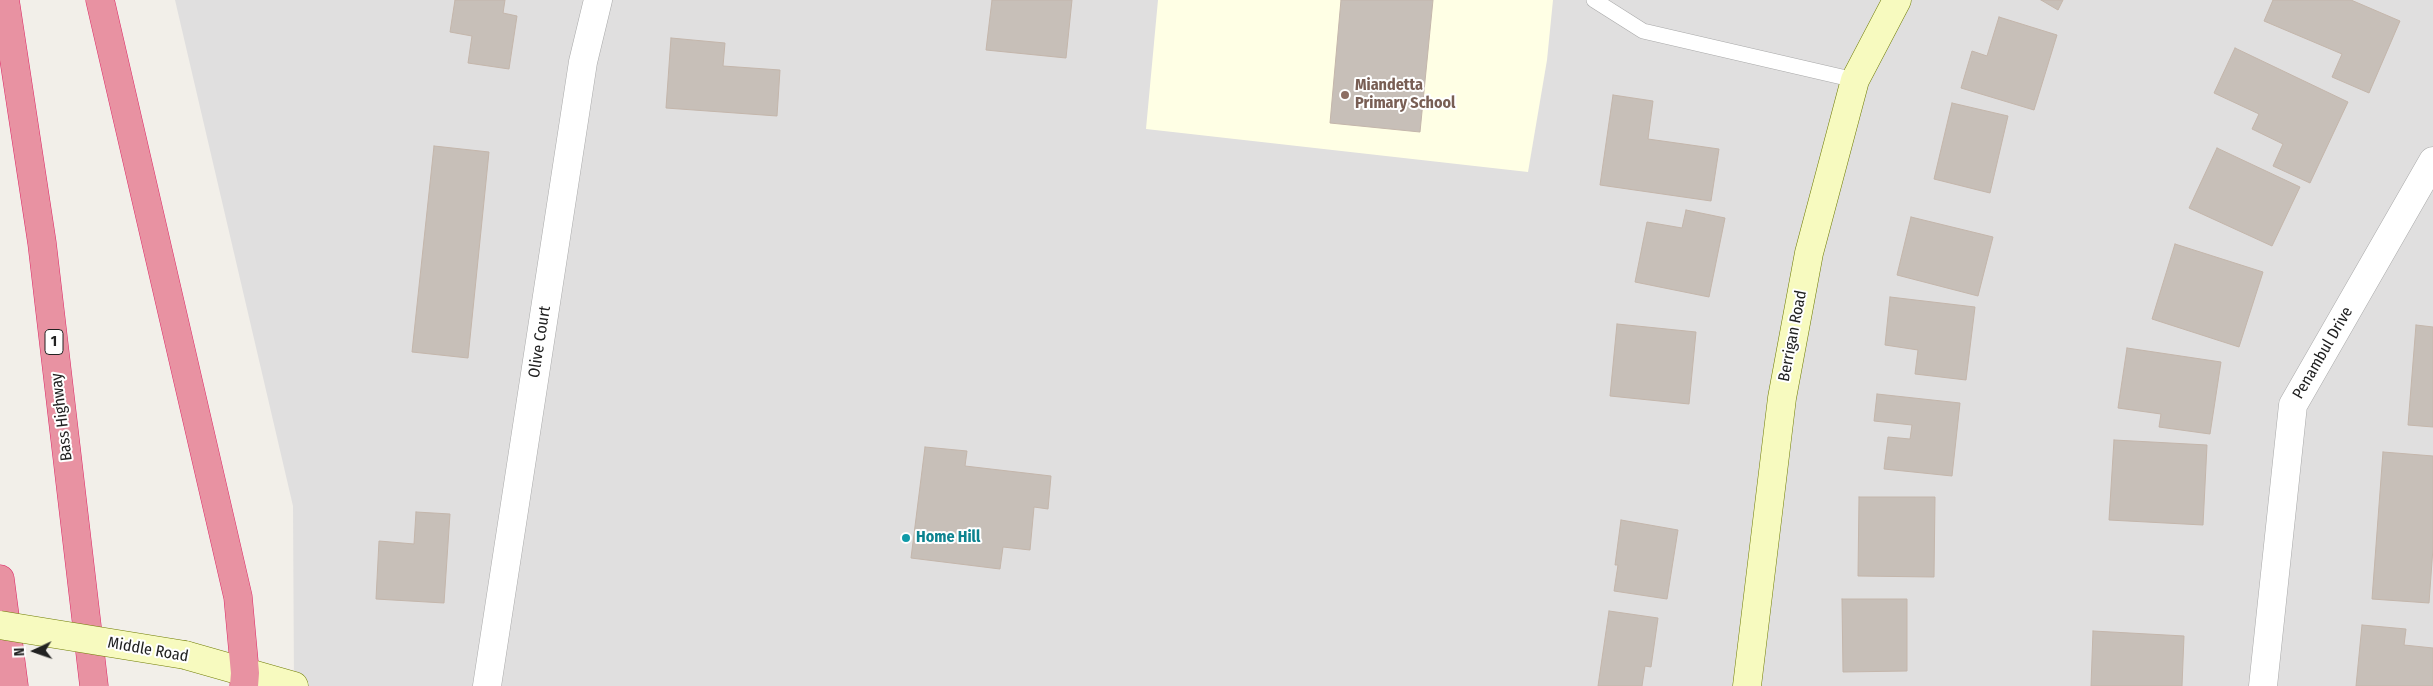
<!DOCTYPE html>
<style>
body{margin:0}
#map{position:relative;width:2433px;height:686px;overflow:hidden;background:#f2efe9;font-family:"Fira Sans Condensed",sans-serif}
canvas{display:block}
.north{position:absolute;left:10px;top:626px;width:50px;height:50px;-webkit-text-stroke:4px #fff;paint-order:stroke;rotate:267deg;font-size:14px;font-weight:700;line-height:20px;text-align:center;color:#222}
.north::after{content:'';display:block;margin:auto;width:18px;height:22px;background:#222;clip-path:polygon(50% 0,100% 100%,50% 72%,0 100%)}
</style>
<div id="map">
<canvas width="2433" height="686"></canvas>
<div class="north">N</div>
</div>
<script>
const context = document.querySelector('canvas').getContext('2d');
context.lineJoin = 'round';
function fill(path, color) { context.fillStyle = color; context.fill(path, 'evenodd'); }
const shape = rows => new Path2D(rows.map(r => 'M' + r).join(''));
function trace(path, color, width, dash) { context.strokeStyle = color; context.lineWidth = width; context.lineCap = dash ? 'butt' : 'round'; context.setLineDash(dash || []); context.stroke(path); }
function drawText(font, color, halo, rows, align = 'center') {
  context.font = font + ' "Fira Sans Condensed",sans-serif'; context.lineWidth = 4; context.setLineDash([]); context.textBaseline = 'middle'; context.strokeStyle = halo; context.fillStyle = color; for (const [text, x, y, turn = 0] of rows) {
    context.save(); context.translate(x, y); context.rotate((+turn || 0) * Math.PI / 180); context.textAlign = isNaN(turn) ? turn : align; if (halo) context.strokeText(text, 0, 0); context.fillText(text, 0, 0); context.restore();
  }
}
fill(shape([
 [175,0,2433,0,2433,686,294,686,293,506]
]), '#e0dfdf');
fill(shape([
 [1158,0,1553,0,1547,60,1528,172,1146,129]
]), '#ffffe5');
const building = shape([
 [455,0,505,0,503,13,517,16,509,69,468,63,472,36,450,32,455,0],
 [992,0,1072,0,1066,58,986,50,992,0],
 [1341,0,1433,0,1420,132,1330,123,1341,0],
 [2041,0,2063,0,2058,10,2041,0],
 [2273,0,2351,0,2400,21,2369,93,2332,77,2342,54,2264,21,2273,0],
 [1999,17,2057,35,2034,110,1961,88,1972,51,1987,56,1999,17],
 [671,38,725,43,723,66,780,70,777,116,666,108,671,38],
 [2235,48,2348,102,2310,183,2273,166,2283,144,2252,129,2259,114,2214,93,2235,48],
 [1613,95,1653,101,1648,139,1719,149,1711,201,1600,185,1613,95],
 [1952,103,2008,116,1990,193,1934,179,1952,103],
 [434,146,489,152,468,358,412,352,434,146],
 [2217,148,2300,187,2272,246,2189,208,2217,148],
 [1686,210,1725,218,1709,297,1635,282,1647,222,1682,228,1686,210],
 [1911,217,1993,237,1978,296,1897,275,1911,217],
 [2175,244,2263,272,2239,347,2152,319,2175,244],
 [1890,297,1975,307,1966,380,1915,374,1918,350,1885,345,1890,297],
 [1617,324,1696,332,1689,404,1610,396,1617,324],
 [2416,325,2433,327,2433,427,2408,425,2416,325],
 [2127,348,2221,362,2210,434,2159,427,2161,414,2118,408,2127,348],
 [1877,394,1960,403,1952,476,1884,469,1888,437,1910,439,1912,425,1874,421,1877,394],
 [2114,440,2207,445,2203,525,2109,520,2114,440],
 [925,447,967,451,965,466,1051,476,1048,509,1034,507,1030,550,1003,547,1000,569,911,558,925,447],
 [2383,452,2433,456,2433,548,2429,603,2372,599,2383,452],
 [1859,497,1935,497,1934,577,1858,576,1859,497],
 [416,512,450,514,444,603,376,599,379,541,414,544,416,512],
 [1621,520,1678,530,1667,599,1614,591,1618,565,1615,565,1621,520],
 [1842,599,1907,599,1907,671,1843,672,1842,599],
 [1609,611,1658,618,1651,667,1645,666,1642,686,1598,686,1609,611],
 [2362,625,2406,629,2404,645,2433,648,2433,686,2356,686,2362,625],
 [2093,631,2184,636,2182,686,2091,686,2093,631]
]);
fill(building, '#c7bfb8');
trace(building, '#c4b6ab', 1);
const lane = shape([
 [1594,0,1643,31,1855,80]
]);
const street = shape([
 [487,686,583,62,598,0],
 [2263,686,2293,405,2433,161]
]);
const secondary = shape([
 [185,655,294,686],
 [1747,686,1782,398,1809,253,1855,80,1897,0]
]);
const highway = shape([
 [5,0,42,243,94,686],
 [100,0,238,597,245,673,244,686],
 [0,579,14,686]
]);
trace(lane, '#a9a9a9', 16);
trace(street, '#a9a9a9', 29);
trace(secondary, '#707d05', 29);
trace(highway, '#dc2a67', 29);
trace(lane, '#fff', 15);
trace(street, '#fff', 28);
trace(secondary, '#f7fabf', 28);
trace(highway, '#e892a2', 28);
const secondaryBridge = shape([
 [0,625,185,655]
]);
trace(secondaryBridge, '#707d05', 29, []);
trace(secondaryBridge, '#f7fabf', 28);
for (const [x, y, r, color] of [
 [1345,95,5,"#8d6e63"],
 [906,538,5,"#0f9aa8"]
]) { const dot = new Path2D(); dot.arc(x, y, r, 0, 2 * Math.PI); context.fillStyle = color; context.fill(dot); trace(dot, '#fff', 2); }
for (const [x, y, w] of [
 [54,342,18]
]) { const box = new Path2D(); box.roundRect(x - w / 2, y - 12.5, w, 25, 4); context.fillStyle = '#fff'; context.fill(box); trace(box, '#222', 1); }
drawText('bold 15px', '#222', null, [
 ["1",54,342]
]);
drawText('bold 16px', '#785e54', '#fff', [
 ["Miandetta",1355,86],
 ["Primary School",1355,104]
], 'left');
drawText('16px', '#222', '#fff', [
 ["Berrigan Road",1793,336,-79],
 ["Olive Court",540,342,-81],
 ["Penambul Drive",2323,353,-60],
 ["Bass Highway",62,417,-97],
 ["Middle Road",148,650,10]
]);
drawText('bold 16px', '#0d838f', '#fff', [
 ["Home Hill",916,538]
], 'left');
</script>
